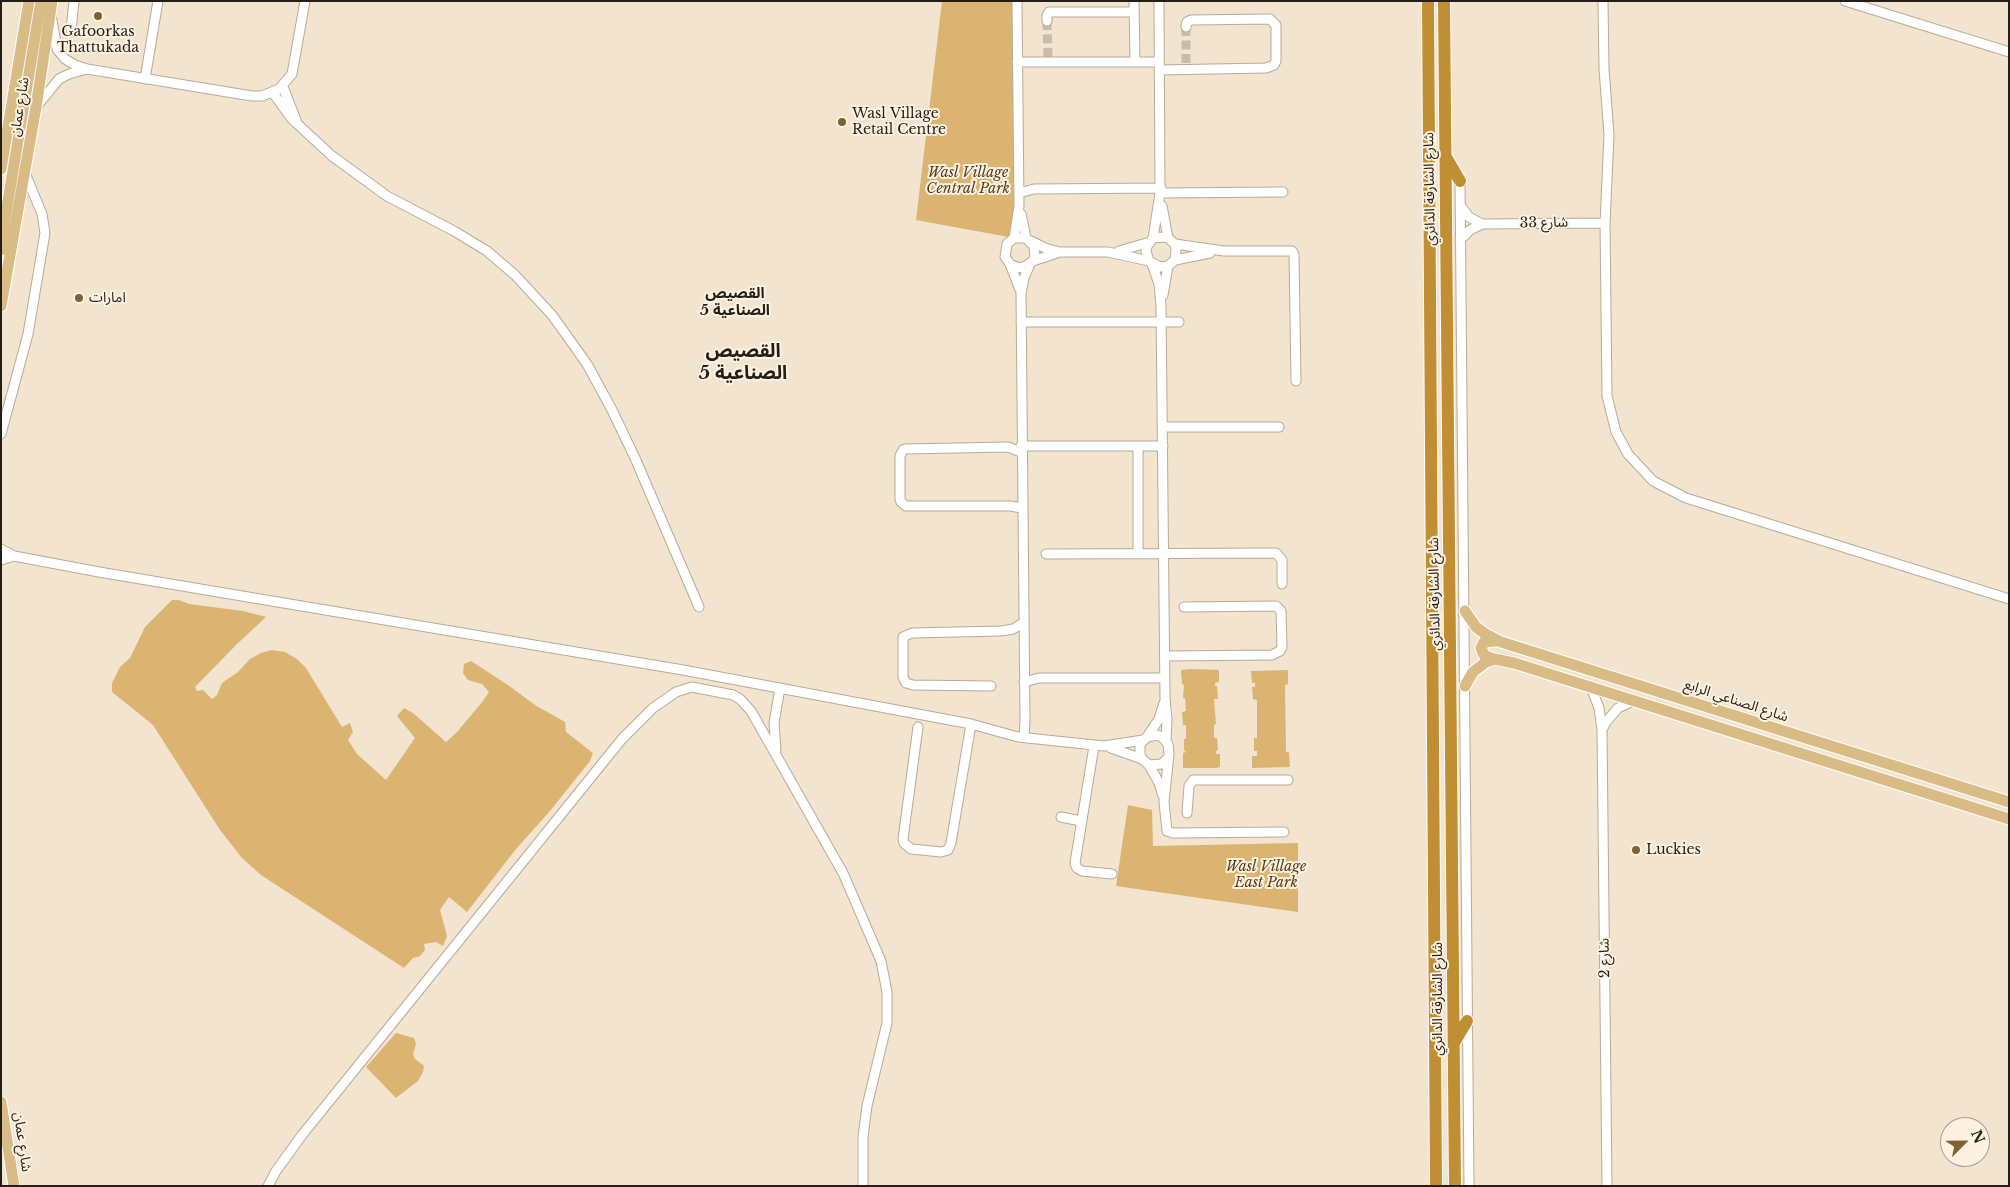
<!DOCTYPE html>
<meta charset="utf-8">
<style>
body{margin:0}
#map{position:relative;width:2010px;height:1187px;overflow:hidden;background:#f2e4cf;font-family:"Libre Baskerville",serif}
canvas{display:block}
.frame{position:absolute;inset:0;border:2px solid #231e16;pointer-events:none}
.north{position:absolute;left:1940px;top:1117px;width:50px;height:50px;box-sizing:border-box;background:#fdf2e1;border:1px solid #a69d90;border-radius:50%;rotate:67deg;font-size:14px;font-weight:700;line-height:20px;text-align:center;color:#231e16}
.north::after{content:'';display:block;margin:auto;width:18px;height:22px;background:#7d6234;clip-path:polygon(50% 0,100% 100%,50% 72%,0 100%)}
</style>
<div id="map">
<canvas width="2010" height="1187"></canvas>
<div class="frame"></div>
<div class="north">N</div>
</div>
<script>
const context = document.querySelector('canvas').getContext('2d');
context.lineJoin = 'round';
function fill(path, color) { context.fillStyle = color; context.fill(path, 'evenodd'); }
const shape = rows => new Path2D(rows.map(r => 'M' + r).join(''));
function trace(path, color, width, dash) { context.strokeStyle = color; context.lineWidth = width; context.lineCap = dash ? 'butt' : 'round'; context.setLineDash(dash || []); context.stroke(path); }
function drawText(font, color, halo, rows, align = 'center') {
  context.font = font + ' "Libre Baskerville","Noto Sans Arabic",serif'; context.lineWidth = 4; context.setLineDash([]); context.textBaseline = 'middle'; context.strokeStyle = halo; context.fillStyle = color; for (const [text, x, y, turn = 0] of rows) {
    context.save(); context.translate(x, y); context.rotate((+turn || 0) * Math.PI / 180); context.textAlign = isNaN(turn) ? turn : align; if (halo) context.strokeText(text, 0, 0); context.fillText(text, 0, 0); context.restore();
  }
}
fill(shape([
 [942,1,1016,1,1014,238,916,220],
 [172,600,179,600,189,604,243,611,266,617,237,644,195,687,197,691,203,690,212,699,217,695,222,683,238,672,250,659,261,653,272,650,285,652,297,659,306,668,342,727,350,723,353,732,348,740,357,754,386,780,415,738,397,716,404,708,413,713,446,742,457,732,483,701,489,692,482,684,468,680,463,673,464,664,471,661,508,685,535,705,565,722,566,732,593,753,590,761,550,811,516,849,467,912,449,897,440,910,447,936,443,946,436,942,424,944,425,950,420,956,413,958,404,968,261,875,242,858,220,830,153,725,112,692,112,683,120,667,130,658,145,627],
 [1192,669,1219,670,1219,682,1215,683,1215,686,1217,686,1218,699,1214,699,1216,724,1214,725,1214,738,1217,738,1218,750,1216,751,1216,754,1220,754,1220,767,1216,768,1183,768,1183,753,1186,752,1184,750,1184,739,1186,739,1186,725,1183,725,1182,712,1186,711,1185,698,1183,698,1184,685,1182,684,1181,670],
 [1288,670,1288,684,1285,685,1286,752,1289,752,1290,767,1252,768,1252,756,1257,756,1257,751,1254,751,1254,738,1257,738,1257,700,1253,699,1252,687,1255,687,1255,683,1252,683,1251,671],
 [1128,805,1152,810,1153,846,1298,843,1298,912,1116,886],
 [396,1033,414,1038,416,1044,413,1054,415,1059,424,1066,423,1072,418,1081,396,1098,366,1067]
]), '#dcb471');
trace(shape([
 [1047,21,1048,58],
 [1186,63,1186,27]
]), '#c9bcaa', 9, [9, 4.5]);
const minor = shape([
 [1134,1,1135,62],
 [1603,1,1604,69,1609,135,1605,223,1607,396,1616,432,1628,454,1653,481,1686,498,2009,599],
 [1845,1,2009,52],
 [52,20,57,49,65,59,75,65,87,69,252,96,262,96,279,89,292,74,305,1],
 [1047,21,1047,15,1049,12,1134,12],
 [71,30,74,1],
 [1017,62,1159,62],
 [1159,70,1266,68,1274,65,1276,61,1276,25,1270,19,1191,20,1187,22,1186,27],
 [145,79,158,1],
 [283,87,296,120],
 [273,93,292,119,332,156,387,196,454,231,487,251,515,275,552,315,587,364,612,410,635,458,699,607],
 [37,106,59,79,69,74,87,69],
 [1460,181,1469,1186],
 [1019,193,1034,189,1161,188],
 [1160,193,1283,192],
 [1460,205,1469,217,1482,224],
 [1162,206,1168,238],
 [1021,214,1026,238],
 [1014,238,1019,206,1017,1],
 [1153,238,1160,193,1159,1],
 [1460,240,1470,230,1482,224,1605,223],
 [1031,241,1045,248,1060,252,1108,252,1149,261],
 [1175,244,1224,251,1292,251,1294,254,1296,381],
 [1119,251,1150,242],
 [1175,260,1176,249,1175,244,1168,238,1163,237,1153,238,1147,246,1146,251,1149,261,1160,267,1168,266,1175,260,1210,253],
 [1033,261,1035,256,1034,246,1026,238,1014,238,1007,244,1005,257,1010,264,1018,268,1026,266,1033,261,1060,252],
 [1010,264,1020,290],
 [1152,264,1159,284,1161,306,1165,698,1167,719,1166,740],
 [1163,295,1168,266],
 [1021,322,1179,322],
 [1163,427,1279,427],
 [1,434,28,334,45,233,42,214,25,173],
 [1021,446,1163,446],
 [1138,446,1138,553],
 [1021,452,1008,447,905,449,903,450,900,456,900,499,901,502,906,506,1010,506,1022,508],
 [1,549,14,556,99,572,683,670,971,724,1018,737,1104,746,1143,740],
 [1046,554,1276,553,1282,560,1282,584],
 [1,560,14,556],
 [1165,656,1272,655,1280,651,1282,647,1281,611,1276,606,1184,607],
 [1024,682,1039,678,1165,678],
 [991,686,913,685,906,683,903,677,903,637,912,633,1001,631,1013,629,1023,623],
 [1591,687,1599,708,1602,730,1607,1186],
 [918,727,903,839,904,843,911,849,941,852,948,850,951,843,971,724],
 [1602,730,1606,722,1618,708,1635,700],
 [1024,737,1025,721,1021,293,1024,278,1030,264],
 [1147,737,1159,719,1164,703],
 [1094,746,1075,863,1077,868,1082,871,1112,874],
 [1111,748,1142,759],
 [776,750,774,723,780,688],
 [1168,758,1162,764,1149,765,1142,759,1140,755,1140,744,1147,737,1157,735,1162,737,1168,744,1169,754,1164,802,1167,831,1173,833,1284,832],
 [1149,765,1159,783,1163,796],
 [1187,813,1189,786,1193,780,1288,780],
 [1061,817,1081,821],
 [268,1186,276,1171,302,1135,622,739,653,708,676,692,692,687,733,695,740,699,751,711,843,873,881,961,887,992,887,1023,867,1106,863,1137,863,1186]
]);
const major = shape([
 [1,169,29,1],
 [1,250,4,225,41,1],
 [1,306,36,107,52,1],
 [1465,611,1476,627,1484,633,1501,642,2009,802],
 [1494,659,1484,655,1481,648,1484,642,1496,641],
 [1465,686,1473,672,1486,662,1494,659,1514,663,2009,819],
 [1,1102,14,1186]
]);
const highway = shape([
 [1428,1,1436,1186],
 [1444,1,1455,1186],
 [1446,157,1460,181],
 [1454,1043,1467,1021]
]);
trace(minor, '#b8ab97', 11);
trace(major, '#fff', 13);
trace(highway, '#fff', 14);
trace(minor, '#fff', 9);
trace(major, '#d9bc85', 11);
trace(highway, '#c08f33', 12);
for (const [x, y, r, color] of [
 [98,16,5,"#7d6234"],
 [842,122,5,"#7d6234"],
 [79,298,5,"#7d6234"],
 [1636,850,5,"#7d6234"]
]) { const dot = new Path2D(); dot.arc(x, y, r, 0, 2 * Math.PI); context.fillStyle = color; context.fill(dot); trace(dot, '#fdf2e1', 2); }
drawText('14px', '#231e16', '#fdf2e1', [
 ["Gafoorkas",98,32,"center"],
 ["Thattukada",98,48,"center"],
 ["Wasl Village",852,114],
 ["Retail Centre",852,130],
 ["امارات",89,298],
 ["Luckies",1646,850]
], 'left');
drawText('14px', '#231e16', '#fdf2e1', [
 ["شارع عمان",20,107,-81],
 ["شارع الشارقة الدائري",1430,189,-91],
 ["شارع 33",1544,223,-1],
 ["شارع الشارقة الدائري",1435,594,-91],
 ["شارع الصناعي الرابع",1736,701,18],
 ["شارع 2",1605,958,-91],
 ["شارع الشارقة الدائري",1438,999,-90],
 ["شارع عمان",22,1142,82]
]);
drawText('italic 14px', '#523d17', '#fdf2e1', [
 ["Wasl Village",968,173],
 ["Central Park",968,189],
 ["Wasl Village",1266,867],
 ["East Park",1266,883]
]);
drawText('bold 15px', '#231e16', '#fdf2e1', [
 ["القصيص",735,294],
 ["الصناعية 5",735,311]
]);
drawText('bold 19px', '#231e16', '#fdf2e1', [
 ["القصيص",743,352],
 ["الصناعية 5",743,374]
]);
</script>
